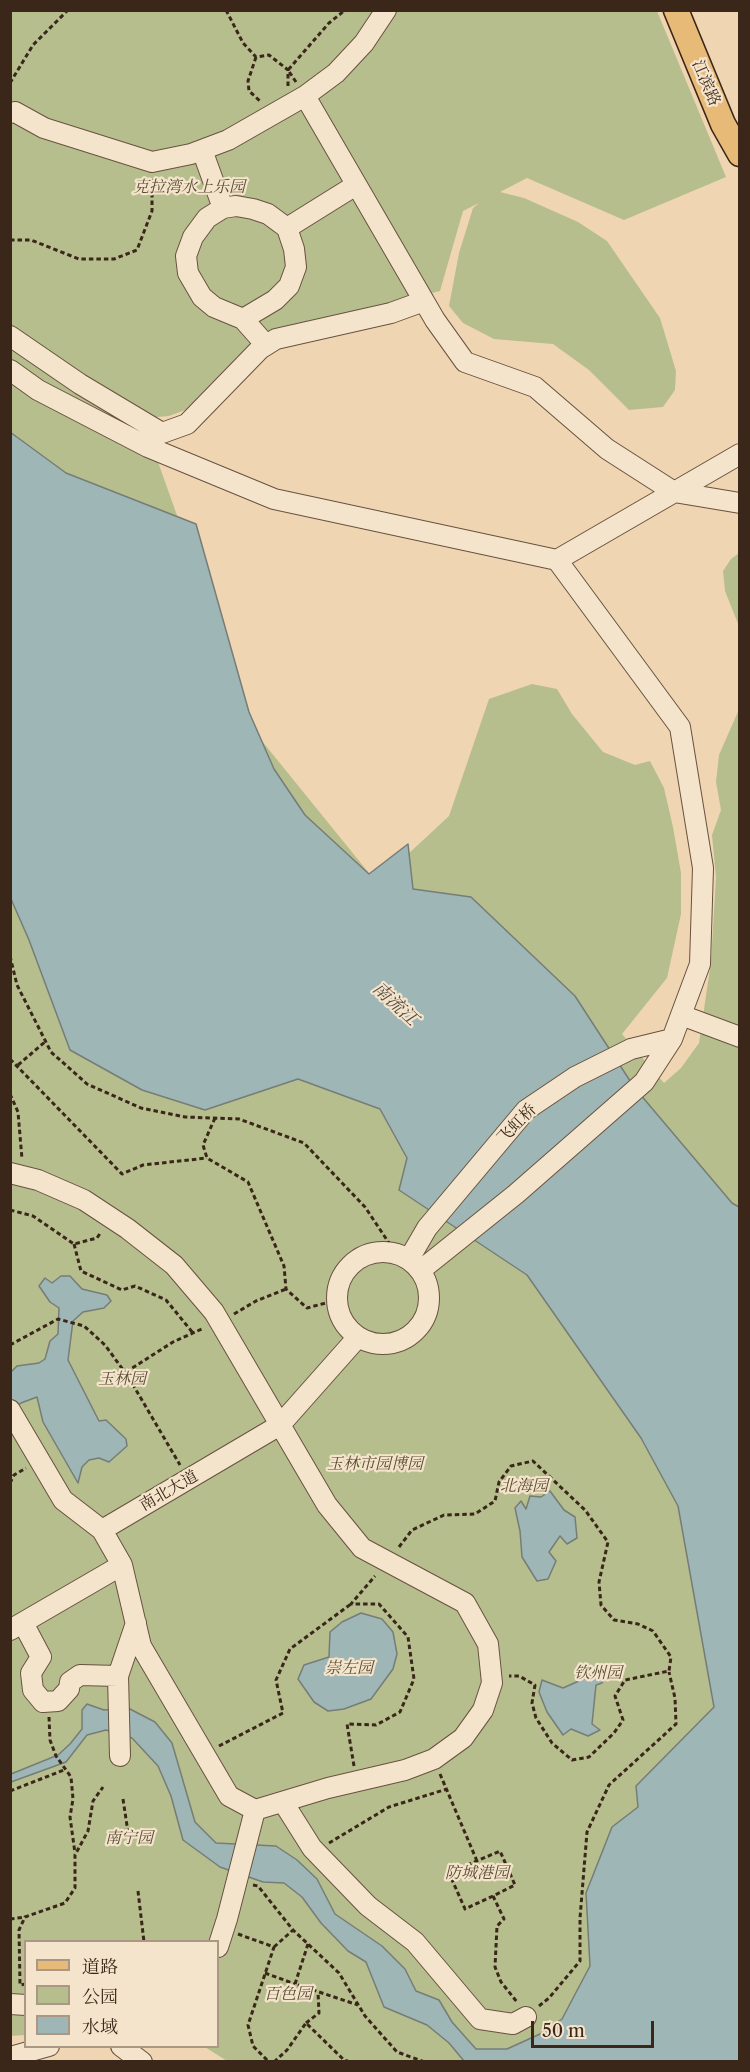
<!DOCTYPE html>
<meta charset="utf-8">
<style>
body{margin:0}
#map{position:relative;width:750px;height:2072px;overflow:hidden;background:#efd5b1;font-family:"Libre Caslon Text","Noto Serif SC",serif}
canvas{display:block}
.frame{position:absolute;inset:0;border:12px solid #3b2719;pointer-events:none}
.legend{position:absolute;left:24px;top:1940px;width:195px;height:108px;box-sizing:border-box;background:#f5e4cc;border:2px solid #ab9884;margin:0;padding:8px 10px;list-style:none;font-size:18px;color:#3b2719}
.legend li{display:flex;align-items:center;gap:12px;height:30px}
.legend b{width:30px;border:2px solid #ab9884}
.scale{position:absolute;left:531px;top:2021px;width:123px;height:27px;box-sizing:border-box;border:3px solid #3b2719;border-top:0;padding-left:8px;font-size:18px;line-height:21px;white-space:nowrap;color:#3b2719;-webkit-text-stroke:4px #f5e4cc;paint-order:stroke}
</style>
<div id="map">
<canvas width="750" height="2072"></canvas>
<div class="frame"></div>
<ul class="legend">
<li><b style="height:8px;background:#e8ba78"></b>道路</li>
<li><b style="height:16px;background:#b6be8e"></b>公园</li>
<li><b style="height:16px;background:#9eb6b6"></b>水域</li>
</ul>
<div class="scale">50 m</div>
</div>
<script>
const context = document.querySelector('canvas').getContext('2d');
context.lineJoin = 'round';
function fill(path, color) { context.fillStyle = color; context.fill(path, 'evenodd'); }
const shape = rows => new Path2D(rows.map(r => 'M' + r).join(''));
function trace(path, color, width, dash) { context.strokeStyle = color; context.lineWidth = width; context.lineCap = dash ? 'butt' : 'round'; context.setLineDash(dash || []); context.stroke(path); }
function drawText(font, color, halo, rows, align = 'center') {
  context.font = font + ' "Libre Caslon Text","Noto Serif SC",serif'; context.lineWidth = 4.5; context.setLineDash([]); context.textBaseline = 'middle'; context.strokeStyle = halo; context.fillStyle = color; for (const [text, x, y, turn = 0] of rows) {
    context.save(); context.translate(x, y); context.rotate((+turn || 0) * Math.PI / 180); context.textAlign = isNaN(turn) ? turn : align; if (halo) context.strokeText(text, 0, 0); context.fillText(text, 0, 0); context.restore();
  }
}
fill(shape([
 [10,11,657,11,726,177,624,220,527,178,500,192,524,198,578,222,607,241,660,318,676,371,675,390,663,407,629,410,589,370,553,344,494,339,463,323,449,306,459,253,473,208,479,203,463,211,440,291,297,327,201,397,188,409,169,416,146,418,11,328],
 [11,343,148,434,189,549,236,709,377,883,449,816,489,699,532,684,557,689,572,714,603,752,635,765,650,761,664,788,673,827,681,873,681,914,667,978,622,1034,664,1083,681,1068,699,1043,711,962,716,877,712,835,721,810,716,782,719,755,740,707,740,1845,679,2061,227,2061,205,2047,218,2046,218,1942,26,1942,25,2035,11,2036],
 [739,553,739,626,725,591,723,571,731,559]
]), '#b6be8e');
const water = shape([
 [10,432,66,473,196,524,249,712,274,769,305,815,369,874,408,844,413,889,471,897,575,996,634,1087,732,1203,739,1207,739,2061,464,2061,449,2043,427,2025,384,2007,366,1962,348,1951,321,1923,302,1897,284,1883,263,1882,220,1867,183,1840,171,1796,158,1766,132,1738,106,1730,87,1735,66,1762,11,1782,11,1774,58,1755,70,1744,82,1729,82,1710,87,1704,104,1710,128,1708,155,1722,172,1743,195,1822,216,1843,276,1846,297,1860,317,1879,335,1914,382,1946,405,1969,416,1991,439,2000,452,2022,476,2049,507,2049,540,2034,562,2019,590,1966,586,1893,612,1827,638,1807,636,1786,714,1707,678,1506,641,1438,527,1275,399,1190,407,1158,380,1109,298,1079,205,1110,142,1090,70,1050,29,940,11,899,10,432],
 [61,1276,70,1276,82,1289,107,1295,111,1301,104,1308,83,1312,73,1321,68,1360,99,1421,106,1420,126,1439,127,1446,109,1462,99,1458,89,1460,82,1467,78,1483,43,1422,37,1397,21,1403,11,1410,11,1372,17,1366,39,1363,45,1359,50,1341,58,1334,59,1308,50,1302,39,1286,45,1278,52,1283,61,1276],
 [550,1491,564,1510,575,1517,577,1538,567,1544,560,1536,549,1552,556,1561,548,1579,537,1581,522,1557,520,1531,515,1508,521,1501,526,1509,530,1496,541,1497,550,1491],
 [361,1613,382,1619,393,1632,397,1654,393,1669,371,1699,344,1709,328,1711,314,1702,298,1679,304,1665,329,1657,330,1632,342,1622,361,1613],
 [608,1668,602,1683,596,1685,592,1724,600,1730,588,1736,571,1729,563,1735,547,1712,539,1692,542,1680,563,1688,608,1668]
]);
fill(water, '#9eb6b6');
trace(water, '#767d77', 1.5);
const minor = shape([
 [386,10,364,43,336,73,305,96,435,320,465,362,535,387,607,449,674,492,740,503],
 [10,113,15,112,44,128,152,162,191,154,228,140,305,96],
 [202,150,223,208,236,206,253,209,268,214,287,228,356,185],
 [223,208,207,218,193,237,186,256,188,273,202,297,214,307,243,319],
 [10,336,80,384,162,433,187,424,260,349,276,339,391,313,424,301],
 [266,345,243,319,275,300,289,286,296,267,294,249,287,228],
 [10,370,38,390,148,447,274,499,557,560,680,727,703,868,700,964,672,1039,644,1082,516,1194,421,1270],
 [557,560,740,454],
 [681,1015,740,1037],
 [10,1173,38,1180,84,1200,128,1229,174,1265,214,1312,327,1505,362,1548,465,1603,488,1644,492,1683,483,1710,463,1738,434,1759,405,1770,328,1788,255,1810,229,1796,141,1646,122,1565],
 '337 1298a46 46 0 1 1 92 0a46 46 0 1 1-92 0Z',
 [409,1259,427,1228,526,1110,575,1077,631,1049,672,1039],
 [10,1410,63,1500,102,1530],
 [23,1623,41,1657,31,1673,33,1690,43,1702,58,1701,69,1689,70,1682,80,1675,118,1676,120,1756],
 [10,1630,122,1565,102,1530,280,1425,358,1337],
 [118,1676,136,1623],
 [283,1802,312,1848,368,1906,415,1942,480,2019,513,2024,526,2017],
 [218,1947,227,1919,255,1810],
 [10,2004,26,2005],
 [121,2046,142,2062],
 [10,2057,49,2046]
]);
const major = shape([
 [676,10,723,124,740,154]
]);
trace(minor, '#68523f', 22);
trace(major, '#3b2719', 27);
trace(shape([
 [226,10,243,43,256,57,269,55,288,70,288,86],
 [256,57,248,81,249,91,260,101],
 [296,82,288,70,329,23,344,11,349,10],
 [10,83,33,45,68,10],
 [10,240,31,240,79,259,114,259,137,250,152,211,152,179],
 [10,956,17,985,51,1052,87,1084,141,1108,185,1117,239,1119,304,1143,365,1207,393,1249],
 [10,1059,122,1174,143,1165,207,1158],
 [18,1065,46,1041],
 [10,1094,18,1112,22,1159],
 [215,1118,203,1145,207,1158,248,1182,284,1266,286,1289,307,1308,337,1300],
 [10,1210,33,1216,74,1244,97,1238,101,1232],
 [74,1244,81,1271,122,1290,135,1286,166,1300,193,1333],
 [234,1314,256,1301,286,1289],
 [10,1345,58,1319,84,1326,105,1345,129,1378,180,1465],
 [126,1372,173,1342,204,1328],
 [10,1483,14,1475,26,1468],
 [399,1547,412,1530,444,1515,475,1514,495,1501,499,1482,511,1466,533,1461,585,1510,608,1542,599,1582,601,1605,614,1620,638,1624,653,1631,671,1657,669,1671,625,1680,615,1696,623,1720,614,1733,589,1757,572,1760,552,1743,536,1718,532,1703,535,1685,519,1676,509,1676],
 [49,1717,50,1740,56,1756,71,1777,73,1799,70,1817,75,1853],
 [219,1746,283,1713,276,1680,290,1649,351,1604],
 [354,1766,347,1724,376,1725,400,1712,414,1679,408,1637,379,1604,351,1604,375,1576],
 [440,1774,477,1861],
 [10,1791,64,1770],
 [123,1799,129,1839],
 [329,1843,389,1807,447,1789],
 [253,1885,258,1886,293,1930,339,1973,365,2016,397,2052,425,2062],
 [138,1891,144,1942],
 [493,1896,465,1909,449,1873,500,1851,515,1885,493,1896,504,1919,497,1926,495,1967,501,1982,517,2002],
 [10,1919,25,1917],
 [238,1934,274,1947,248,2025,253,2046,269,2062],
 [308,1944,295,1984,358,2005],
 [274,1947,293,1930],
 [265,1973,295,1984],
 [26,1984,20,1985,19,1930,25,1917,65,1903,75,1888,75,1855,88,1831,93,1801,103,1787],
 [539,2006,549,1998,580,1961,580,1918,587,1832,609,1785,676,1724,675,1698,669,1672],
 [306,2023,319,2013,318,1992],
 [274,2062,287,2050,306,2023,344,2060,351,2062]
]), '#3b2719', 3, [4.5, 3]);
trace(minor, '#f5e4cc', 20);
trace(major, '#e8ba78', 24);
drawText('16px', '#3b2719', '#f5e4cc', [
 ["江滨路",706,83,67],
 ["飞虹桥",517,1124,-46],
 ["南北大道",169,1491,-30]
]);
drawText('italic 16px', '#5a4d36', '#f5e4cc', [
 ["克拉湾水上乐园",189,187],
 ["玉林园",122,1379],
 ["玉林市园博园",375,1464],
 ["北海园",524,1486],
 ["崇左园",349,1668],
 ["钦州园",598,1673],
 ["南宁园",129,1838],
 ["防城港园",477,1873],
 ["百色园",288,1994]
]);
drawText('italic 18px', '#544b40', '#f5e4cc', [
 ["南流江",395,1004,43]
]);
</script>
